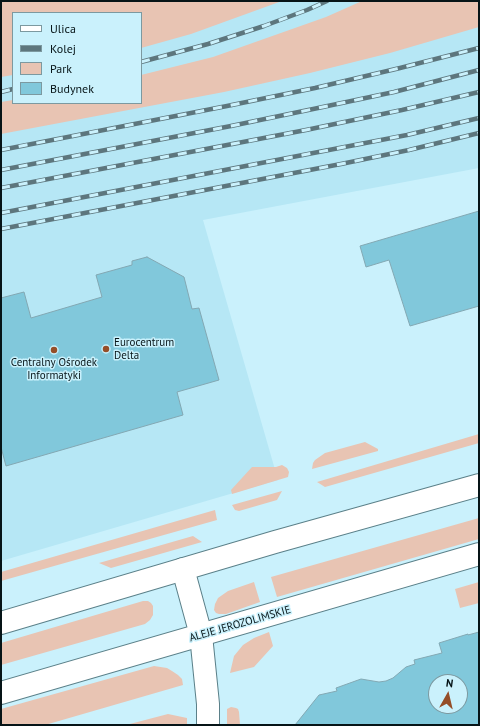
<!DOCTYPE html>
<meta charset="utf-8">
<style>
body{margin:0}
#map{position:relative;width:480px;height:726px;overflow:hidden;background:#caf1fc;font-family:"PT Sans",sans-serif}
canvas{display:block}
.frame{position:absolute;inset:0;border:2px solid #061417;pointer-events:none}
.legend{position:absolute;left:12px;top:12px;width:130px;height:92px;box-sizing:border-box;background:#caf1fc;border:1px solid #7c99a0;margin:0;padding:5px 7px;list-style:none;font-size:12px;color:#061417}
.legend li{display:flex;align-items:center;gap:8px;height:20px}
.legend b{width:20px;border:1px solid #7c99a0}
.north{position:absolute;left:428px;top:674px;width:40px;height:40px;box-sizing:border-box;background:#caf1fc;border:1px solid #7c99a0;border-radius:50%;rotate:8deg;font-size:11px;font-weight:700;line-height:16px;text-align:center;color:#061417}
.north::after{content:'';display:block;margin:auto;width:14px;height:18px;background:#954e28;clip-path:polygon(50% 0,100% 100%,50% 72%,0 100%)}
</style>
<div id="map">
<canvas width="480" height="726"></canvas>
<div class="frame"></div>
<ul class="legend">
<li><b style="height:5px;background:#fff"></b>Ulica</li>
<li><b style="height:5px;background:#5d767d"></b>Kolej</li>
<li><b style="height:11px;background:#e8c4b3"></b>Park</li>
<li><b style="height:11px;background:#81c8db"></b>Budynek</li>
</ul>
<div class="north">N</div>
</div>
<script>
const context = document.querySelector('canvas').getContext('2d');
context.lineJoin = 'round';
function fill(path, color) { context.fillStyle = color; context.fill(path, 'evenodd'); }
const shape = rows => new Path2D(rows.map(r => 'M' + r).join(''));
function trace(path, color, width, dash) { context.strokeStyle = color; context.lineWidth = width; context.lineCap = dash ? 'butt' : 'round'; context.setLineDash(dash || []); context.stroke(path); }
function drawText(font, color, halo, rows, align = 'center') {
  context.font = font + ' "PT Sans",sans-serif'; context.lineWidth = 3; context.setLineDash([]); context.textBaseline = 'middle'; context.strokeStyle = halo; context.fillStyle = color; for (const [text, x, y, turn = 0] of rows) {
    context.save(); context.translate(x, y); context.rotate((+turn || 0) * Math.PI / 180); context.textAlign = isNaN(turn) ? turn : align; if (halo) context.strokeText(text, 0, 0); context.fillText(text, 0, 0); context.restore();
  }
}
fill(shape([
 [1,1,479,1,479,168,203,220,278,480,1,561],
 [13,13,141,13,141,103,13,103]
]), '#b6e7f5');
fill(shape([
 [1,1,282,1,191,34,141,48,141,13,13,13,13,75,1,77],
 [362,1,479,1,479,27,390,53,310,73,224,92,1,134,1,102,13,100,13,103,141,103,141,75,213,57,326,17],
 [479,434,479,443,325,487,317,482],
 [365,442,378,449,378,451,312,469,313,463,315,460,325,453],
 [282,465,287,468,289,472,288,477,232,494,231,490,252,467,276,467],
 [282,491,277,500,239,511,235,510,232,505],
 [215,510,217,520,1,581,1,572],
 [479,518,479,539,277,597,271,577],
 [193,536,202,542,111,568,99,563],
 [254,582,260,602,226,614,219,614,216,613,214,610,215,604,218,598,228,591],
 [479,582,479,603,460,608,455,589],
 [143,601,148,601,151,603,153,606,153,615,150,620,145,624,1,665,1,643],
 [269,632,273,646,254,667,230,673,234,656,243,645,254,638],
 [154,666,167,668,172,671,178,675,182,679,183,685,45,725,1,725,1,709],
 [231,707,236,708,238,709,239,712,240,725,227,725,227,709],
 [168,714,187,718,187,725,126,725]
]), '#e8c4b3');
const building = shape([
 [479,211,479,306,410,326,389,260,366,267,360,246,479,211],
 [147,257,184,277,192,309,199,308,219,380,177,392,183,415,6,466,1,447,1,298,24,292,31,318,102,297,96,275,132,265,132,261,147,257],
 [479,632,479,725,295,725,319,695,337,691,336,688,361,679,379,682,386,681,393,678,406,667,415,664,414,660,442,653,439,643,468,634,468,635,479,632],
 [436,682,460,682,460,706,436,706,436,682]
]);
fill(building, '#81c8db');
trace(building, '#83a8b3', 1);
const minor = shape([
 [183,569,201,635,208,704,208,725]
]);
const major = shape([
 [1,623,275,542,479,485],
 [1,693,479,554]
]);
trace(minor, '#5b8089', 24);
trace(major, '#5b8089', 24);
trace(minor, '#fff', 22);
trace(major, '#fff', 22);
const rail = shape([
 [141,62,208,44,264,26,307,10,327,1],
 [1,92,13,89],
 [1,150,227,106,315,88,400,68,479,48],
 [1,170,231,126,318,108,394,92,479,70],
 [1,188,306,130,402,110,479,92],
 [1,213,407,135,479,118],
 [1,229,341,164,409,150,479,133]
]);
trace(rail, '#5d767d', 4.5);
trace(rail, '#caf1fc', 3, [9]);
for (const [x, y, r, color] of [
 [106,349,4,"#954e28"],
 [54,350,4,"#954e28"]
]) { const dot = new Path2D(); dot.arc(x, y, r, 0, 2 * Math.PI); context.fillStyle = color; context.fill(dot); trace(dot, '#caf1fc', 1.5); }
drawText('11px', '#061417', '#caf1fc', [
 ["Eurocentrum",114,343],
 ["Delta",114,356],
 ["Centralny Ośrodek",54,363,"center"],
 ["Informatyki",54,376,"center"]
], 'left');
drawText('11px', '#061417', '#caf1fc', [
 ["ALEJE JEROZOLIMSKIE",240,624,-16]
]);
</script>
